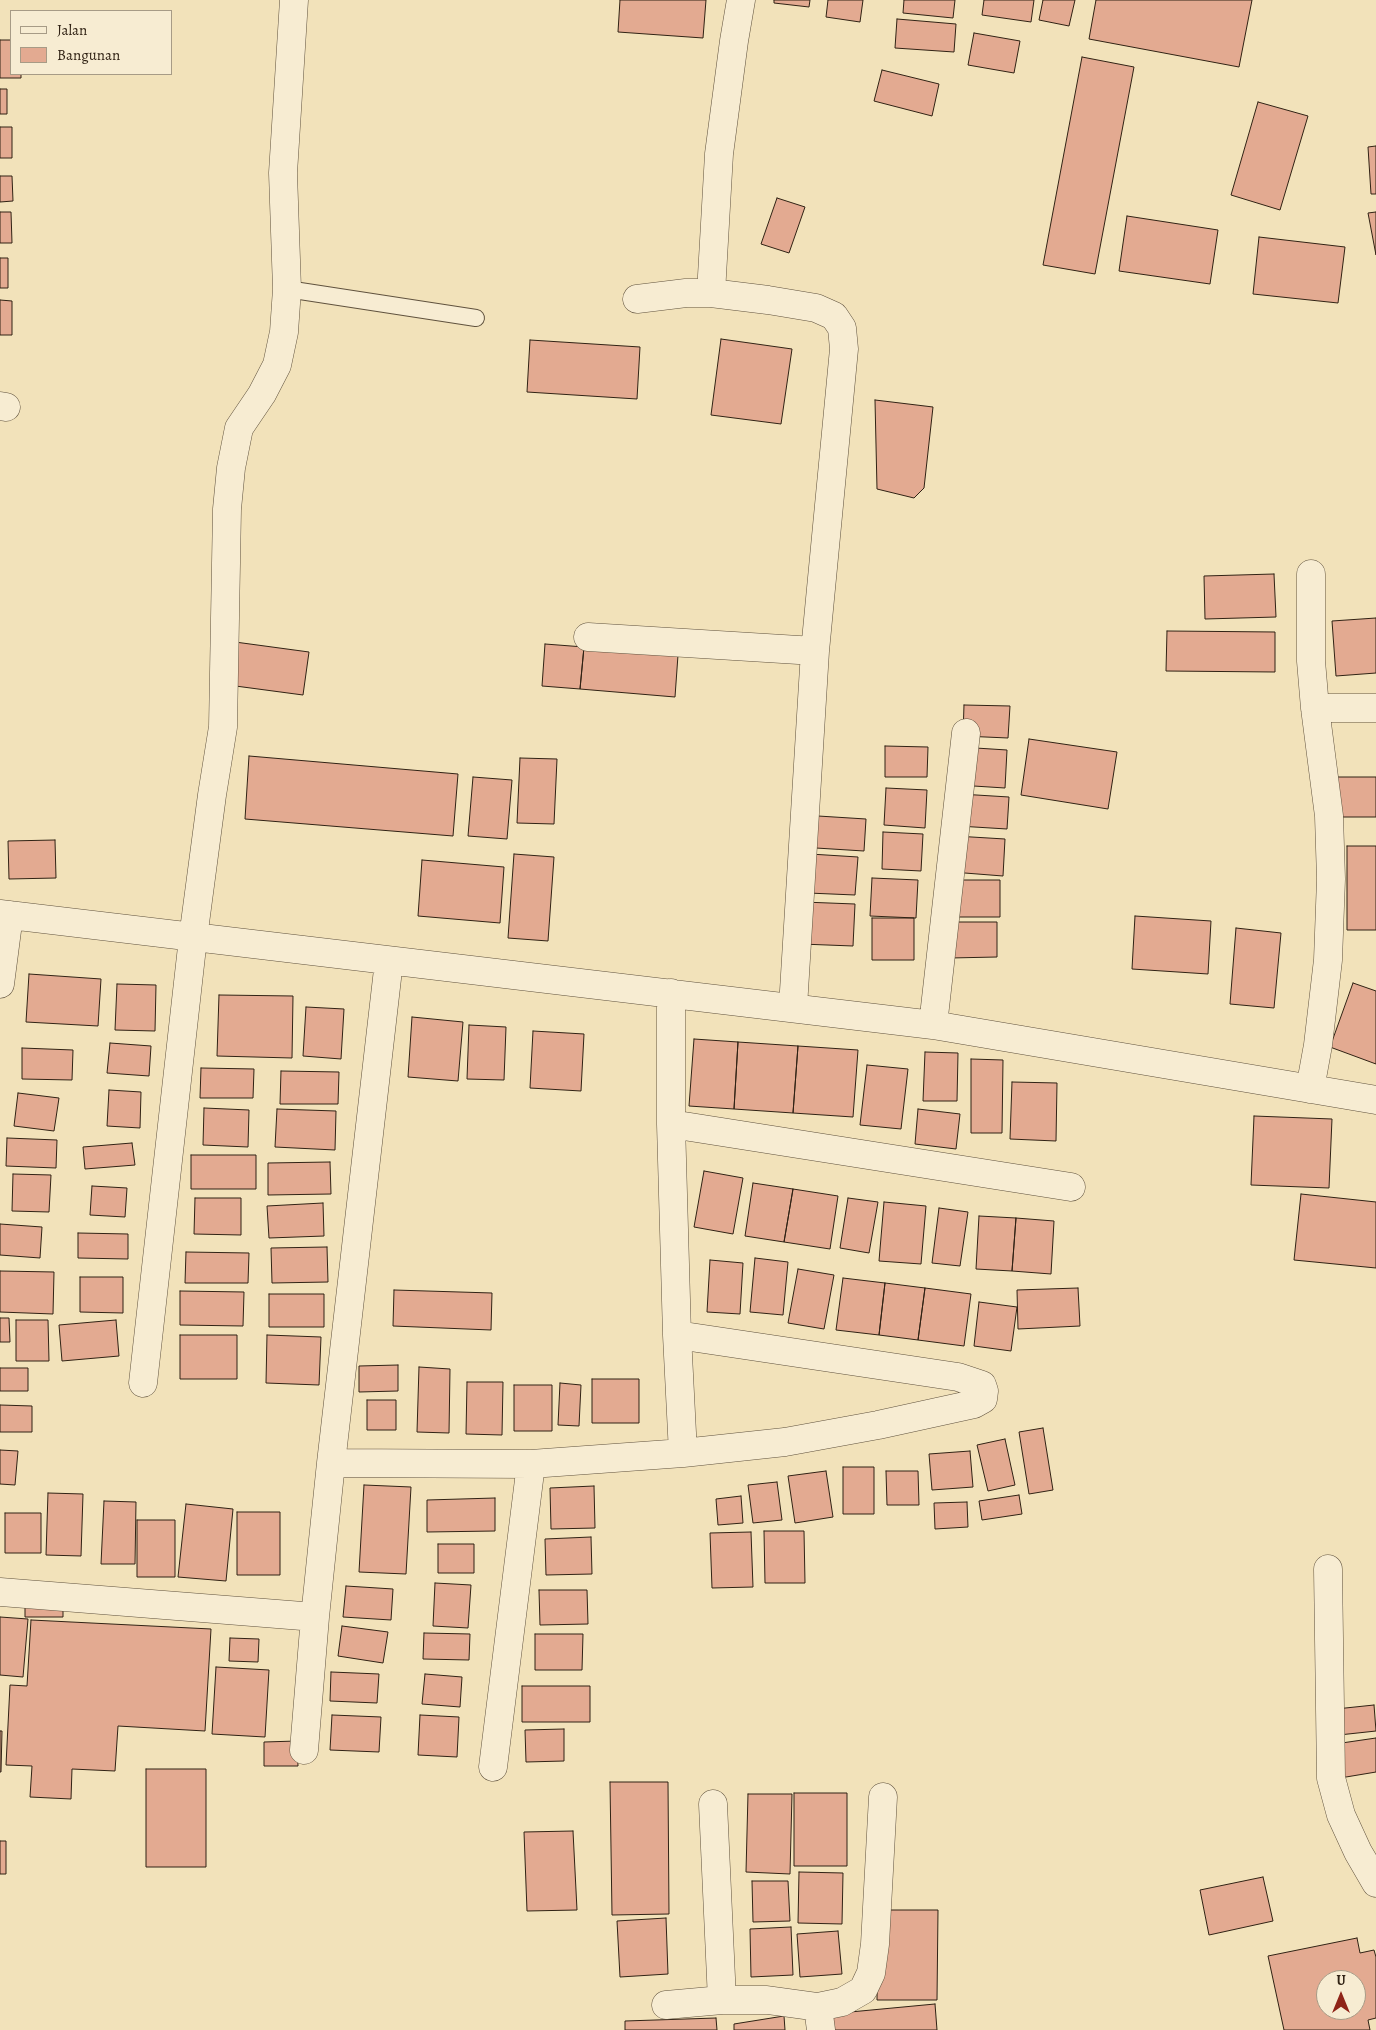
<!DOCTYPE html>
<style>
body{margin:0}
#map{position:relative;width:1376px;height:2030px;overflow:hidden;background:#f2e2ba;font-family:Alegreya,serif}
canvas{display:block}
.legend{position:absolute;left:10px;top:10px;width:162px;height:65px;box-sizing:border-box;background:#f7ecd2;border:1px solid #a79b86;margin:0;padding:6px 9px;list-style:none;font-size:15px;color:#302214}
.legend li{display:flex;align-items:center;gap:10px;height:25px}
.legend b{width:25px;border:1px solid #a79b86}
.north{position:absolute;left:1316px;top:1970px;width:50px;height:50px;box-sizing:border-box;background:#f7ecd2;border:1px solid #a79b86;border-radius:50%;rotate:0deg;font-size:14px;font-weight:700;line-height:20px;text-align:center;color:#302214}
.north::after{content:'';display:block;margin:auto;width:18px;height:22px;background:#8f2418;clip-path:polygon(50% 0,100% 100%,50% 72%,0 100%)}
</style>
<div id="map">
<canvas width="1376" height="2030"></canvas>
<ul class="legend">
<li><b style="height:6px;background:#f7ecd2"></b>Jalan</li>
<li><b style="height:14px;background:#e3aa91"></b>Bangunan</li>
</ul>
<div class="north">U</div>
</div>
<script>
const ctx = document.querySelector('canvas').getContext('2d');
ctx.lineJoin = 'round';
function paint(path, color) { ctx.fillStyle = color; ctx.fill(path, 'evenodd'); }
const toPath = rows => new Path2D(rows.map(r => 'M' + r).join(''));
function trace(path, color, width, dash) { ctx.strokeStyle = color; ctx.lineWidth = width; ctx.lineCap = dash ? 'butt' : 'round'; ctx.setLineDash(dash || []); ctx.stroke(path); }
const building = toPath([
 [620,0,706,0,703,38,618,32,620,0],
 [774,0,810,0,809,7,774,3,774,0],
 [828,0,863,0,860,22,826,17,828,0],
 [904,0,955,0,953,18,903,13,904,0],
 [984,0,1034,0,1031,22,982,15,984,0],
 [1043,0,1075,0,1069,26,1039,20,1043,0],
 [1096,0,1252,0,1239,67,1089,39,1096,0],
 [897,19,956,24,954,52,895,48,897,19],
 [974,33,1020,41,1014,73,968,65,974,33],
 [0,40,11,40,11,74,21,74,21,78,0,78,0,40],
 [1082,57,1134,67,1095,274,1043,265,1082,57],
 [882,70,939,84,932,116,874,101,882,70],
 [0,89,7,89,7,114,0,114,0,89],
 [1258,102,1308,116,1280,210,1231,195,1258,102],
 [0,127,12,127,12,158,0,158,0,127],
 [1376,146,1376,194,1371,194,1368,147,1376,146],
 [0,176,12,176,13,201,0,202,0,176],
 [777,198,805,207,789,253,761,244,777,198],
 [0,212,11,212,12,243,0,243,0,212],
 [1376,212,1376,255,1368,213,1376,212],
 [1127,216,1218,230,1210,284,1119,271,1127,216],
 [1259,237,1345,247,1338,303,1253,294,1259,237],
 [0,258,8,258,8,288,0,288,0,258],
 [0,300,12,301,12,335,0,335,0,300],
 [721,339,792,349,781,424,711,415,721,339],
 [530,340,640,347,637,399,527,392,530,340],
 [875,400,933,407,924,488,914,498,877,489,875,400],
 [1274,574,1276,617,1205,619,1204,576,1274,574],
 [1376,618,1376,673,1336,676,1332,621,1376,618],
 [1167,631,1275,632,1275,672,1166,671,1167,631],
 [235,642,309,652,303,695,228,685,235,642],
 [545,644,584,647,580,689,542,686,545,644],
 [584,647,678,655,675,697,580,689,584,647],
 [964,705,1010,706,1008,738,963,736,964,705],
 [1029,739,1117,752,1108,809,1021,795,1029,739],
 [885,746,928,747,927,777,885,777,885,746],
 [960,747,1007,750,1005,788,958,785,960,747],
 [249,756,458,774,453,836,245,819,249,756],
 [520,758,557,759,554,824,517,823,520,758],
 [473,777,512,780,507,839,468,836,473,777],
 [1336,777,1376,777,1376,817,1336,817,1336,777],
 [886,788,927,790,925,828,884,825,886,788],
 [960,794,1009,797,1007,829,958,826,960,794],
 [818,816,866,819,864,851,816,848,818,816],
 [883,832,923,834,921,871,882,869,883,832],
 [955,836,1005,839,1003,876,952,872,955,836],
 [55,840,56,878,9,879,8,841,55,840],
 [1347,846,1376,846,1376,930,1347,930,1347,846],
 [514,854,554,857,548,941,508,938,514,854],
 [810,854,858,857,855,895,808,893,810,854],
 [422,860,504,867,500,923,418,916,422,860],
 [872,878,918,880,916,918,870,916,872,878],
 [953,880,1000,880,1000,917,953,917,953,880],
 [803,902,855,904,853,946,801,944,803,902],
 [1135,916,1211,921,1208,974,1132,969,1135,916],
 [872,918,914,918,914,960,872,960,872,918],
 [949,922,997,922,997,957,950,958,949,922],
 [1236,928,1281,933,1274,1008,1230,1004,1236,928],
 [29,974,101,979,98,1026,26,1022,29,974],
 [1353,983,1376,991,1376,1064,1330,1047,1353,983],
 [117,984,156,985,155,1031,115,1030,117,984],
 [219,995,293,996,292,1058,217,1056,219,995],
 [306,1007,344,1009,341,1059,303,1056,306,1007],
 [412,1017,463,1022,458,1081,408,1077,412,1017],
 [469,1025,506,1027,504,1080,467,1079,469,1025],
 [533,1031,584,1034,581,1091,530,1088,533,1031],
 [694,1039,738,1042,734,1109,689,1106,694,1039],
 [738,1042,798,1046,793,1113,734,1109,738,1042],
 [110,1043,151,1046,149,1076,107,1073,110,1043],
 [798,1046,858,1050,853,1117,793,1113,798,1046],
 [22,1048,73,1050,72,1080,22,1079,22,1048],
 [925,1052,958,1053,957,1101,923,1101,925,1052],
 [971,1059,1003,1060,1002,1133,971,1133,971,1059],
 [867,1065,908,1069,901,1129,860,1125,867,1065],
 [201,1068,254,1069,253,1098,200,1098,201,1068],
 [281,1071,339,1072,338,1104,280,1104,281,1071],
 [1012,1082,1057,1083,1056,1141,1010,1139,1012,1082],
 [109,1090,141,1092,140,1128,107,1126,109,1090],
 [18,1093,59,1098,54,1131,14,1126,18,1093],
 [204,1108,249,1110,248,1147,203,1145,204,1108],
 [277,1109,336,1111,335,1150,275,1147,277,1109],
 [918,1109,960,1114,956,1149,915,1144,918,1109],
 [1254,1116,1332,1119,1329,1188,1251,1185,1254,1116],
 [7,1138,57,1140,56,1168,6,1166,7,1138],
 [132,1143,135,1165,85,1169,83,1147,132,1143],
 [191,1155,256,1155,256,1189,191,1189,191,1155],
 [330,1162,331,1194,268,1195,268,1163,330,1162],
 [704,1171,743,1178,733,1234,694,1227,704,1171],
 [13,1174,51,1175,49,1212,12,1211,13,1174],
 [753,1183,793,1189,784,1242,745,1236,753,1183],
 [92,1186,127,1188,125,1217,90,1215,92,1186],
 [793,1189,838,1196,830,1249,784,1242,793,1189],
 [1301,1194,1376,1202,1376,1268,1294,1260,1301,1194],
 [195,1198,241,1198,241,1235,194,1234,195,1198],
 [848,1198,878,1202,869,1253,840,1248,848,1198],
 [884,1202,926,1206,921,1264,879,1261,884,1202],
 [323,1203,324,1236,269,1238,267,1206,323,1203],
 [939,1208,968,1212,960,1266,932,1263,939,1208],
 [979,1216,1016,1218,1012,1271,976,1269,979,1216],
 [1016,1218,1054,1221,1051,1274,1012,1271,1016,1218],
 [0,1224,42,1227,40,1258,0,1255,0,1224],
 [78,1233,128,1234,128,1259,78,1258,78,1233],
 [327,1247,328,1282,272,1283,271,1248,327,1247],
 [186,1252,249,1253,248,1283,185,1283,186,1252],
 [755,1258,788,1262,783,1315,750,1312,755,1258],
 [710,1260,743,1263,740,1314,707,1312,710,1260],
 [798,1269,834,1275,824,1329,788,1323,798,1269],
 [0,1271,54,1272,53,1314,0,1312,0,1271],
 [80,1277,123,1277,123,1313,80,1312,80,1277],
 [843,1278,885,1283,879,1335,836,1330,843,1278],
 [885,1283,925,1288,918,1340,879,1335,885,1283],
 [925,1288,971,1294,964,1346,918,1340,925,1288],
 [1078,1288,1080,1326,1018,1329,1017,1290,1078,1288],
 [394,1290,492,1293,491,1330,393,1326,394,1290],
 [180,1291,244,1292,243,1326,180,1325,180,1291],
 [269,1294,324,1294,324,1327,269,1327,269,1294],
 [979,1302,1017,1307,1011,1351,974,1346,979,1302],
 [0,1318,9,1318,10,1342,0,1342,0,1318],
 [16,1320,48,1320,49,1361,16,1361,16,1320],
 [116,1320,119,1356,62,1361,59,1325,116,1320],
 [180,1335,237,1335,237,1379,180,1379,180,1335],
 [267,1335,321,1337,319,1385,266,1383,267,1335],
 [398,1365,398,1391,359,1392,359,1366,398,1365],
 [419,1367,450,1369,449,1433,417,1432,419,1367],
 [0,1368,28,1368,28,1391,0,1391,0,1368],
 [592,1379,639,1379,639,1423,592,1423,592,1379],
 [467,1382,503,1382,502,1435,466,1434,467,1382],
 [560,1383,581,1385,579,1426,558,1425,560,1383],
 [514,1385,552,1385,552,1431,514,1431,514,1385],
 [367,1400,396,1400,396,1430,367,1430,367,1400],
 [0,1405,32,1406,32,1432,0,1432,0,1405],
 [1043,1428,1053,1490,1029,1494,1019,1432,1043,1428],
 [1005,1439,1015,1485,988,1491,977,1445,1005,1439],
 [0,1450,18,1451,15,1485,0,1484,0,1450],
 [970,1451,973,1487,932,1490,929,1454,970,1451],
 [843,1467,874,1467,874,1514,843,1514,843,1467],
 [826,1471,833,1517,795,1523,788,1476,826,1471],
 [886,1471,918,1471,919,1505,887,1505,886,1471],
 [777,1482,782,1520,753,1523,748,1485,777,1482],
 [364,1485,411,1487,406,1574,359,1572,364,1485],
 [594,1486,595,1528,551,1529,550,1488,594,1486],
 [48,1493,83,1494,81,1556,46,1555,48,1493],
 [1019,1495,1022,1514,982,1520,979,1501,1019,1495],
 [741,1496,743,1523,718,1525,716,1499,741,1496],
 [495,1498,495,1531,427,1532,427,1500,495,1498],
 [104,1501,136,1502,135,1564,101,1564,104,1501],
 [967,1502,968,1527,935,1529,934,1503,967,1502],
 [186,1504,233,1509,226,1581,178,1577,186,1504],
 [237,1512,280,1512,280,1575,237,1575,237,1512],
 [5,1513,41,1513,41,1553,5,1553,5,1513],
 [137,1520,175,1520,175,1577,137,1577,137,1520],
 [764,1531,804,1531,805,1583,765,1583,764,1531],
 [751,1532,753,1587,712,1588,710,1533,751,1532],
 [591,1537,592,1574,546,1575,545,1539,591,1537],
 [438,1544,474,1544,474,1573,438,1573,438,1544],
 [435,1583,471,1585,468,1628,433,1626,435,1583],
 [346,1586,393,1589,391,1620,343,1617,346,1586],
 [539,1590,587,1590,588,1624,540,1625,539,1590],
 [25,1599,63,1599,63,1617,25,1617,25,1599],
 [0,1617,28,1619,23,1677,0,1675,0,1617],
 [31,1620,211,1629,205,1731,118,1726,115,1771,72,1769,71,1799,30,1797,32,1766,6,1765,10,1685,27,1686,31,1620],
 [342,1626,388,1632,383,1663,338,1656,342,1626],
 [424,1633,470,1634,469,1660,423,1659,424,1633],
 [535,1634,583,1634,582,1670,535,1670,535,1634],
 [230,1638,259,1639,258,1662,229,1661,230,1638],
 [216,1667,269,1670,265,1737,212,1734,216,1667],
 [331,1672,379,1674,377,1703,330,1701,331,1672],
 [425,1674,462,1677,460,1707,422,1704,425,1674],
 [522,1686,590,1686,590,1722,522,1722,522,1686],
 [1374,1705,1376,1731,1339,1735,1336,1709,1374,1705],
 [332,1715,381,1717,379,1752,330,1750,332,1715],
 [420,1715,459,1717,457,1757,418,1755,420,1715],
 [564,1729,564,1761,526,1762,525,1730,564,1729],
 [0,1731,2,1731,1,1772,0,1772,0,1731],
 [1376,1738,1376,1772,1334,1779,1328,1745,1376,1738],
 [297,1741,298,1766,264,1766,264,1742,297,1741],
 [146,1769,206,1769,206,1867,146,1867,146,1769],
 [610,1782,668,1782,669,1914,612,1915,610,1782],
 [794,1793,847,1793,847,1866,794,1866,794,1793],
 [748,1794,792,1794,790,1874,746,1872,748,1794],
 [573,1831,577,1910,527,1911,524,1832,573,1831],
 [0,1841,6,1841,6,1874,0,1874,0,1841],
 [799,1872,843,1873,842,1924,798,1923,799,1872],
 [1263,1877,1273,1921,1209,1935,1200,1890,1263,1877],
 [752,1881,788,1881,790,1921,753,1922,752,1881],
 [878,1910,938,1910,937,2000,877,2000,878,1910],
 [666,1918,668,1974,620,1977,617,1921,666,1918],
 [791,1927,793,1975,751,1977,750,1929,791,1927],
 [838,1931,842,1974,800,1977,797,1934,838,1931],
 [1357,1938,1360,1953,1374,1950,1376,1957,1376,2018,1368,2020,1370,2030,1284,2030,1268,1956,1357,1938],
 [1326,1980,1356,1980,1356,2010,1326,2010,1326,1980],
 [935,2004,937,2030,831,2030,829,2014,935,2004],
 [784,2016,785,2030,734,2030,734,2024,784,2016],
 [716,2018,717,2030,625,2030,625,2021,716,2018]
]);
paint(building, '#e3aa91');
trace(building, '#302214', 1);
const lane = toPath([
 [287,289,476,318]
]);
const street = toPath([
 [711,293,719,154,734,41,741,0],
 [637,299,686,293,711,293,768,300,816,308,834,316,842,328,844,349,815,651,793,1007],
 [0,406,6,407],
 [588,637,815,651],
 [1315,708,1376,708],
 [0,914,933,1025,1376,1100],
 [0,984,9,915],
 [671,993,671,1124,677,1335,683,1453],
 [933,1025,966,733],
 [1310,1089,1318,1045,1328,960,1331,879,1329,816,1315,708,1311,661,1311,574],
 [671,1124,1071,1187],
 [143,1383,193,938,212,795,223,727,227,509,231,468,239,428,262,394,277,365,284,332,287,289,283,173,294,0],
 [331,1463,531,1464,683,1453,785,1442,878,1425,974,1404,983,1399,984,1391,982,1385,958,1377,677,1335],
 [1328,1569,1331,1778,1341,1815,1358,1852,1376,1883],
 [0,1592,315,1617],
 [304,1750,315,1617,331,1463,389,961],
 [493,1767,531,1464],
 [713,1804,722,2000],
 [666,2005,722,2000,767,2000,818,2007,821,2030],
 [818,2007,842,2002,863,1990,871,1973,875,1944,883,1797]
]);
trace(lane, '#60523e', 18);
trace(street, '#60523e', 29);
trace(lane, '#f7ecd2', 16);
trace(street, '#f7ecd2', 28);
</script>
